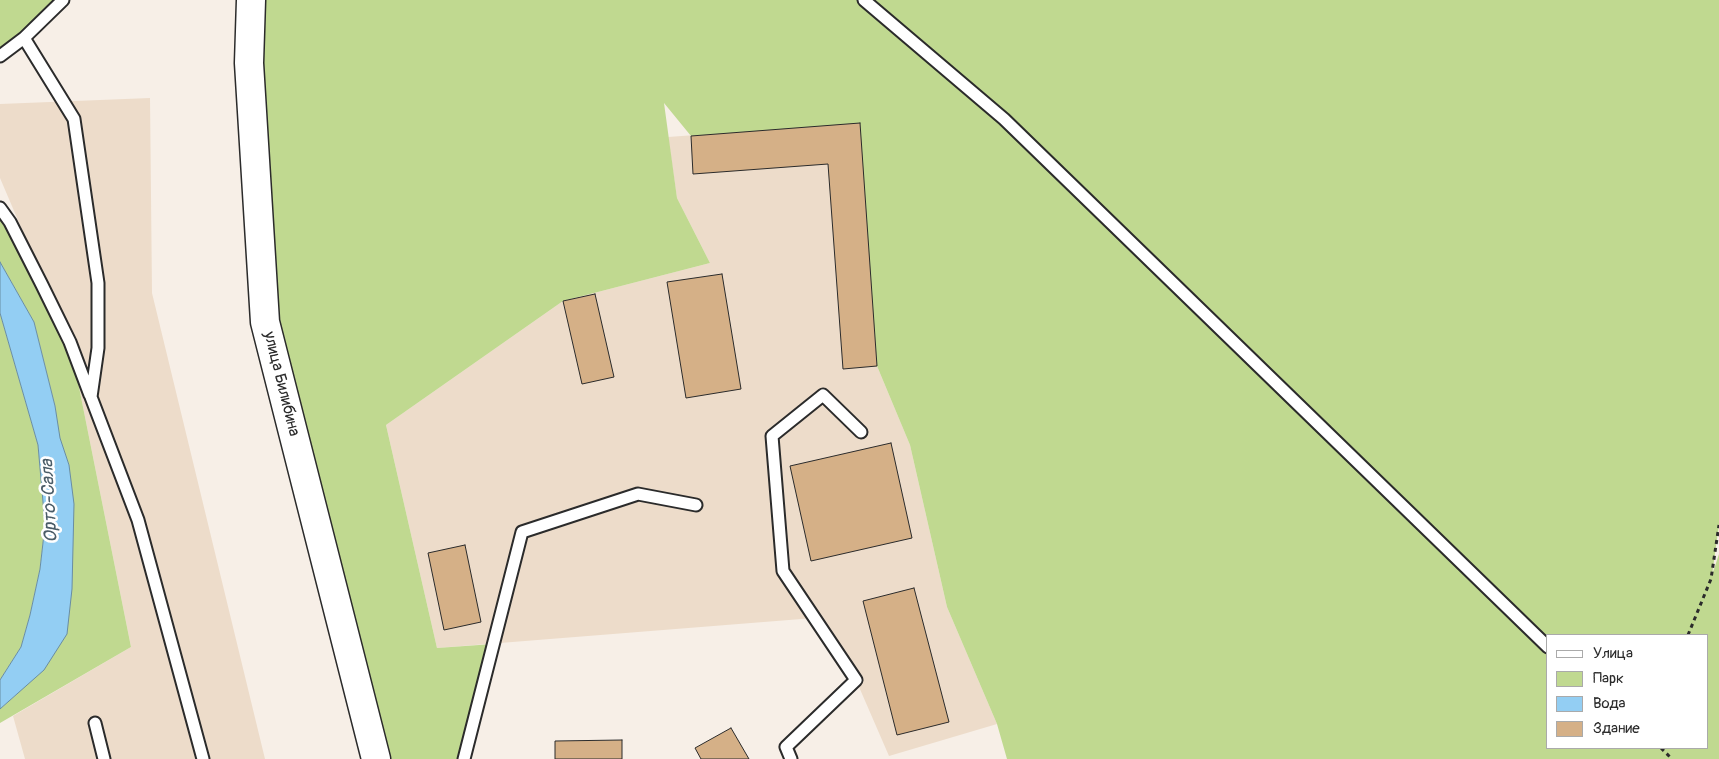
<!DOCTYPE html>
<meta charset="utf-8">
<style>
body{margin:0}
#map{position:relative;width:1719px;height:759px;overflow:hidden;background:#f7efe7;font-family:Pangolin,sans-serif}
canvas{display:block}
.legend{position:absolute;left:1546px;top:634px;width:162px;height:115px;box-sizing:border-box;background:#fff;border:1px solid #aaa;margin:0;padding:6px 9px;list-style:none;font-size:15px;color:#2b2b2b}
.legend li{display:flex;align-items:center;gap:10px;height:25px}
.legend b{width:25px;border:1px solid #aaa}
</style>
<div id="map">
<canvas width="1719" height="759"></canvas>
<ul class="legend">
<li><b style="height:6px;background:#fff"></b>Улица</li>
<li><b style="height:14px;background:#c0d990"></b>Парк</li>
<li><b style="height:14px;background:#93cef3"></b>Вода</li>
<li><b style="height:14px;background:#d5b087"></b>Здание</li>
</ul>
</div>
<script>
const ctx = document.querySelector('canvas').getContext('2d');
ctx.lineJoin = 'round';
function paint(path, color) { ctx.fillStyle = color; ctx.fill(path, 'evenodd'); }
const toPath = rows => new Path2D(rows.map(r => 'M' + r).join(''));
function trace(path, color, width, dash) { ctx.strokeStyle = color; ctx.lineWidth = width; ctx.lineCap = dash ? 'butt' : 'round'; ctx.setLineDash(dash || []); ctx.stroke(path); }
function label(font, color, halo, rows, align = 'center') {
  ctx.font = font + ' Pangolin,sans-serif'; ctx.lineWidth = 5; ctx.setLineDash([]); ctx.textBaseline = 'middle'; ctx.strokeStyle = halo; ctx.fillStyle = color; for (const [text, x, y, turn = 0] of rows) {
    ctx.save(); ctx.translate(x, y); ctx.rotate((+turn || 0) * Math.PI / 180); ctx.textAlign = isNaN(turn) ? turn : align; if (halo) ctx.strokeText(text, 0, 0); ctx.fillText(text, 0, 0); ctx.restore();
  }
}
paint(toPath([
 [150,98,152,293,265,759,25,759,13,716,131,647,70,342,0,178,0,104],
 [860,123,877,366,910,445,947,607,997,724,889,756,856,680,814,618,437,648,386,425,563,301,710,263,677,198,668,137]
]), '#eddcca');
paint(toPath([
 [0,0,63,0,0,56],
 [251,0,1719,0,1719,525,1712,575,1719,554,1719,759,1007,759,997,724,947,607,910,445,877,366,859,124,691,136,664,103,677,198,710,263,563,301,386,425,437,648,493,644,464,759,376,759,265,322],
 [1548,635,1708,635,1708,748,1548,748],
 [0,208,70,342,131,647,0,723,0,709,19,692,69,465,59,438,55,406,34,322,0,262],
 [0,313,38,445,45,525,40,569,30,615,21,647,0,680]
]), '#c0d990');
const water = toPath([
 [0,262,34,322,55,406,60,438,69,465,74,504,72,589,67,634,44,670,0,709,0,680,21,647,30,615,40,569,45,525,38,445,0,313,0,262]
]);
paint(water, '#93cef3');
trace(water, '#698da3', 1);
const building = toPath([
 [860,123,877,366,843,369,828,164,693,174,691,136,860,123],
 [722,274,741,389,686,398,667,282,722,274],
 [595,294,614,377,582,384,563,301,595,294],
 [891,443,912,538,811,561,790,466,891,443],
 [465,545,481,622,444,630,428,553,465,545],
 [914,588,949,722,897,735,863,601,914,588],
 [731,728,749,759,701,759,695,748,731,728],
 [622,740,622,759,555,759,555,741,622,740]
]);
paint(building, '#d5b087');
trace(building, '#2b2b2b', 1);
const service = toPath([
 [63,0,24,38,74,119,98,283,98,348,91,397,138,520,203,759],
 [864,0,1004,119,1548,647],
 [0,56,24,38],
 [0,208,10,222,42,285,70,342,90,395],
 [95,723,104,759],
 [464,759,522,532,638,494,696,505],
 [791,759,786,747,856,680,783,571,772,436,823,395,861,432]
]);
const tertiary = toPath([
 [251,0,249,63,265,322,376,759]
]);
trace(service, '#2b2b2b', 15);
trace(tertiary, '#2b2b2b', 31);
trace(toPath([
 [1688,635,1711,579,1719,525],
 [1661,748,1672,759]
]), '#2b2b2b', 3, [4, 4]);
trace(service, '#fff', 11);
trace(tertiary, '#fff', 28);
label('16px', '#2b2b2b', '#fff', [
 ["улица Билибина",281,384,76]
]);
label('italic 18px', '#4a5c67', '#fff', [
 ["Орто-Сала",50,501,-93]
]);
</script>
